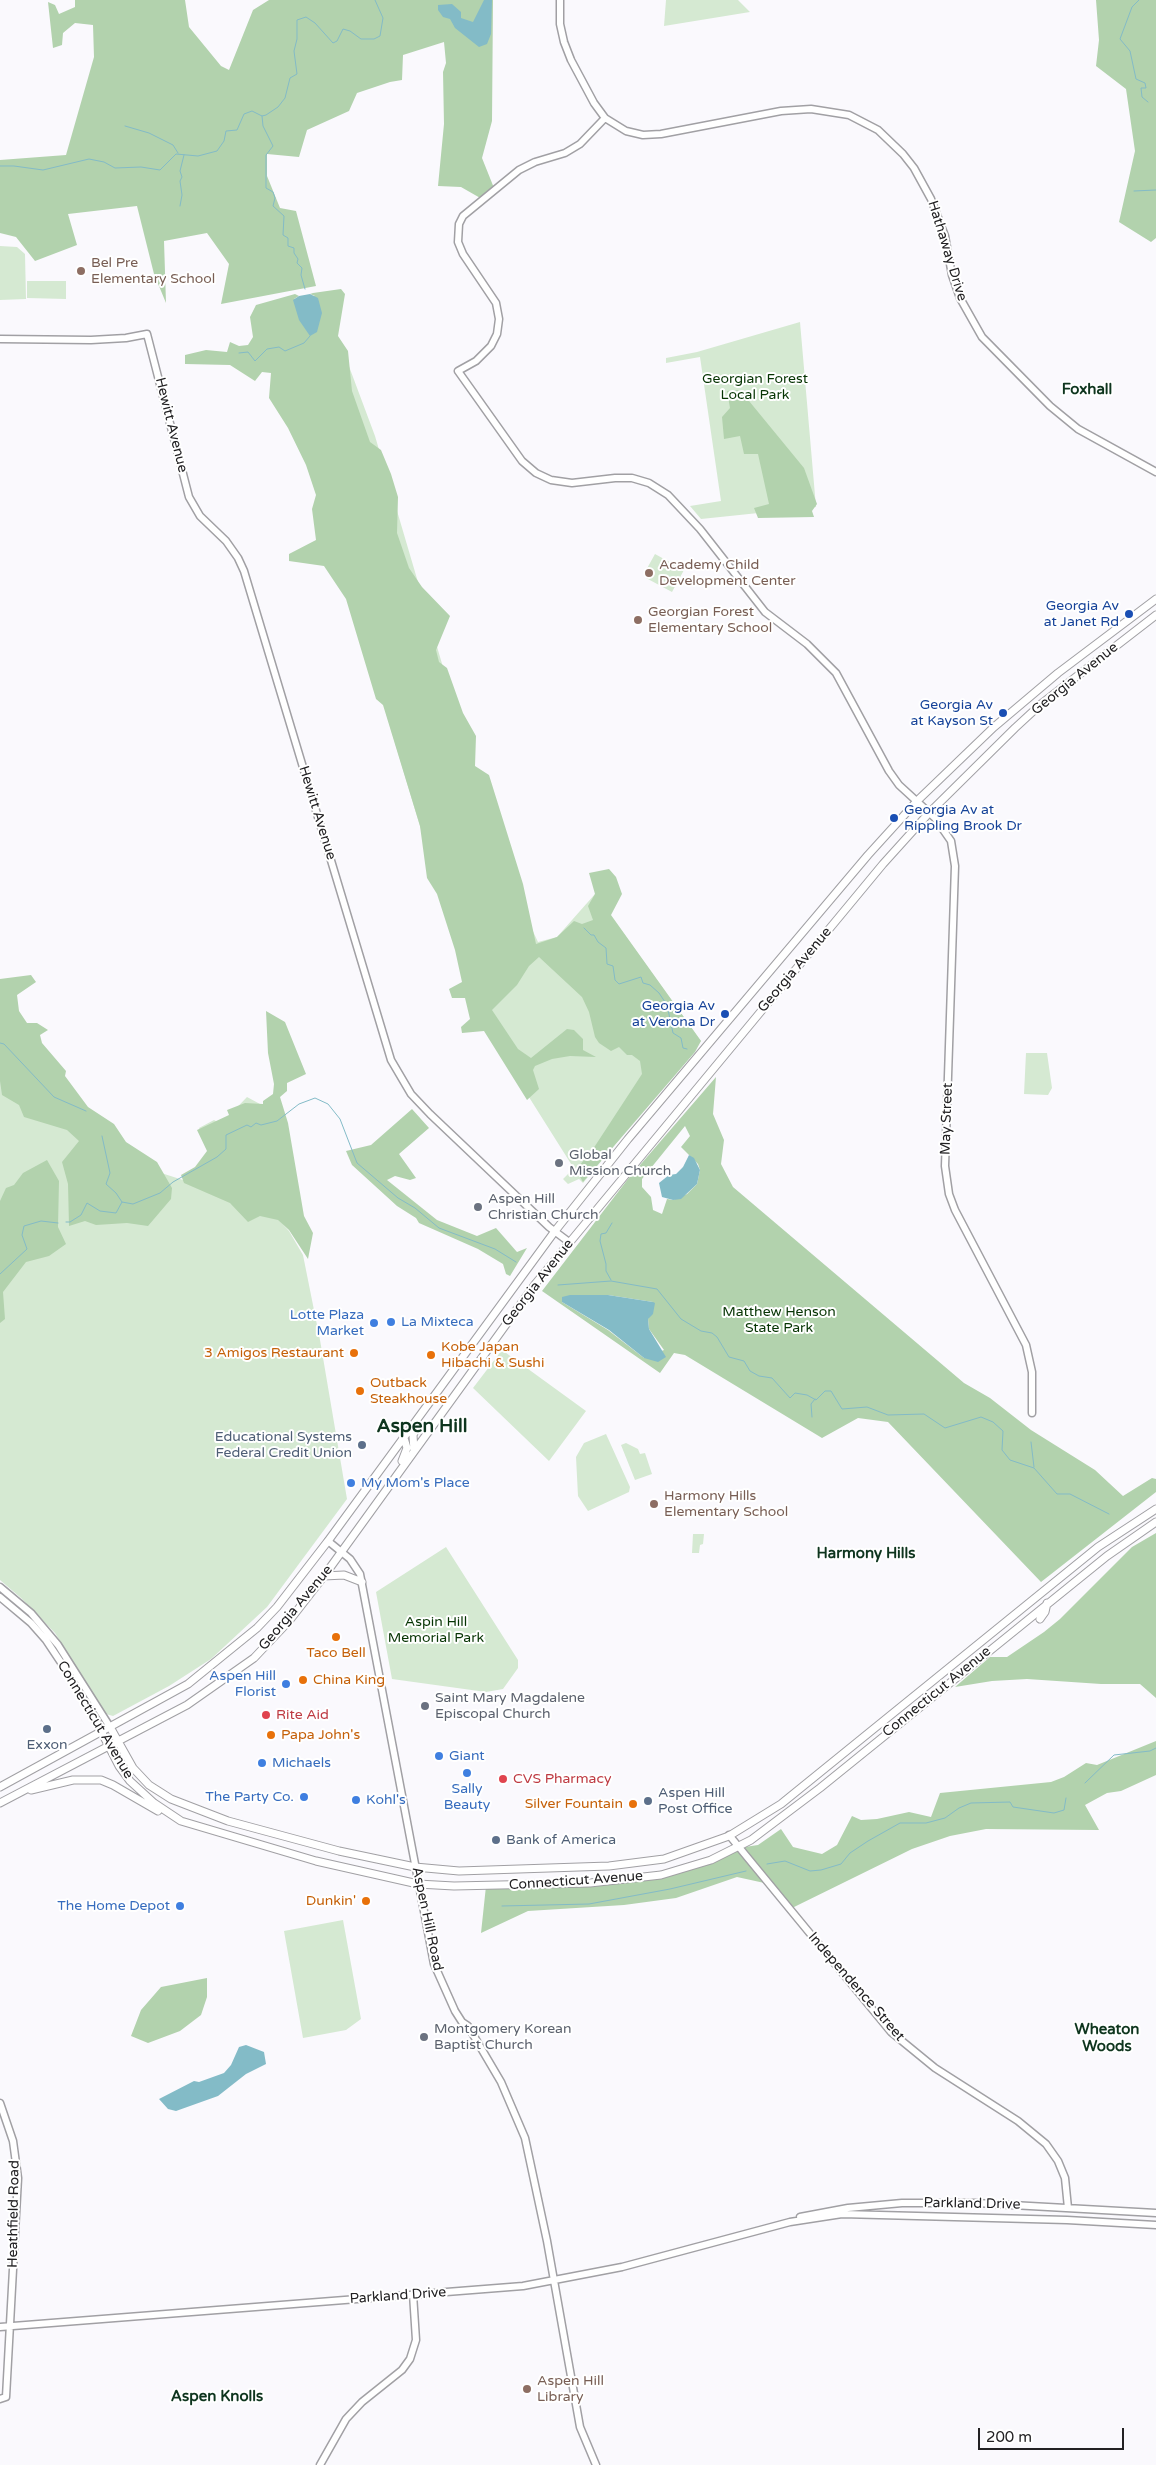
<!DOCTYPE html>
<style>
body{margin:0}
#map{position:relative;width:1156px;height:2465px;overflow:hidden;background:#faf9fd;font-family:"Varela Round",sans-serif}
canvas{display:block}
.scale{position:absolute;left:978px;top:2428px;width:146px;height:22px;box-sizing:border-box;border:2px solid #222123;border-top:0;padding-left:6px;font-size:15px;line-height:18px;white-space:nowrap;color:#222123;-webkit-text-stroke:4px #fff;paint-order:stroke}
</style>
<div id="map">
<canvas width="1156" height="2465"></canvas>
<div class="scale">200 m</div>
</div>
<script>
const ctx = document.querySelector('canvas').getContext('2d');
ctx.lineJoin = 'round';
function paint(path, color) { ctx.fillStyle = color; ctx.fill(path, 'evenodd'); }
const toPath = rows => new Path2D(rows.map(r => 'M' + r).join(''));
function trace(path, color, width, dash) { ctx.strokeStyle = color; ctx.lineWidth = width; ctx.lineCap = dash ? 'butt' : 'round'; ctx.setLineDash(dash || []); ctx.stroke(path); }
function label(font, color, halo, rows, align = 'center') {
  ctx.font = font + ' "Varela Round",sans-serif'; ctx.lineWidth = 4; ctx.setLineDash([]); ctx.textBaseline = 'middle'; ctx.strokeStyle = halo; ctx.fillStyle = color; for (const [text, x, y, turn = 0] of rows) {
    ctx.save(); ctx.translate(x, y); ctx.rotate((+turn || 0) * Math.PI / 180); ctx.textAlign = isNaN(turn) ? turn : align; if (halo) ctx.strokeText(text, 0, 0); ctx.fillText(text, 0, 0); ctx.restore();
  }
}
paint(toPath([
 [666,0,738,0,750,12,664,26],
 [0,246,17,247,25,254,26,299,0,300],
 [27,281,66,281,66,299,27,298],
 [322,294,375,436,478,786,522,908,538,942,557,937,595,894,701,1041,583,1183,579,1179,568,1184,563,1179,573,1169,578,1175,476,1013,312,466,257,311],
 [800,322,816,507,701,519,690,506,721,501,700,357,666,363,666,358,697,352],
 [655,554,684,570,672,592,646,578,645,572],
 [0,1025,152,1170,183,1180,215,1163,199,1128,214,1120,221,1124,247,1097,286,1118,277,1218,289,1231,303,1255,320,1340,347,1499,267,1607,211,1659,169,1686,113,1716,106,1714,55,1633,21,1598,0,1580],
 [1026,1053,1047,1053,1052,1088,1048,1095,1024,1094],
 [502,1350,586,1411,549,1461,473,1388],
 [606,1434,630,1487,629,1492,588,1511,578,1496,576,1457,584,1443],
 [626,1443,638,1449,640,1454,645,1453,652,1474,635,1480,621,1445],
 [693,1534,704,1534,703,1544,700,1545,699,1553,692,1553],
 [446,1547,518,1660,518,1668,503,1689,486,1692,392,1679,376,1592],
 [343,1920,361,2019,346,2030,303,2038,284,1931]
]), '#d5e9d2');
paint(toPath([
 [75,0,185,0,189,27,221,66,229,70,253,10,269,0,493,0,492,121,482,158,494,188,482,199,461,187,438,186,444,124,443,72,446,63,444,42,403,55,402,80,390,82,357,93,349,111,307,130,299,157,267,154,267,176,280,208,296,211,316,286,221,304,229,264,207,233,164,241,166,303,154,274,137,206,68,214,77,245,35,261,16,237,0,233,0,160,66,155,94,57,93,25,75,23,63,33,62,45,53,48,48,2,55,5,59,14,75,7],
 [1096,0,1156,0,1156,238,1151,242,1119,222,1135,151,1126,89,1096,66,1099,40],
 [341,289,345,294,338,336,348,351,352,391,370,442,381,450,391,474,398,497,397,533,409,568,422,587,450,616,436,650,439,662,447,668,463,713,476,736,475,766,489,775,523,884,536,944,557,937,574,921,582,924,593,920,588,906,595,894,589,873,609,869,616,877,622,894,611,915,701,1041,695,1052,583,1182,576,1170,595,1146,642,1074,640,1061,632,1055,627,1055,619,1047,611,1051,599,1043,595,1037,589,1012,582,997,539,957,529,966,517,985,492,1010,518,1049,531,1058,567,1029,574,1030,583,1039,583,1050,596,1057,570,1056,552,1059,535,1066,533,1070,539,1089,527,1100,484,1031,462,1033,461,1027,470,1019,465,998,452,998,449,989,462,982,455,950,437,894,427,878,420,826,383,705,376,699,346,599,324,566,289,561,289,554,316,540,312,509,316,495,306,465,288,428,269,398,271,373,262,372,255,381,230,365,185,364,185,355,206,350,227,352,230,342,239,346,248,345,253,337,250,317,256,305,295,294,299,296,294,299,315,296,310,294,313,293],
 [740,390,804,468,817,504,812,511,814,517,758,518,754,508,769,504,758,454,744,454,740,436,724,439,722,417,730,408,727,391],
 [31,975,36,982,17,995,19,1011,27,1023,37,1023,48,1030,40,1035,42,1043,66,1071,65,1076,88,1107,114,1124,126,1142,157,1162,172,1188,171,1199,148,1226,127,1223,96,1225,85,1221,69,1226,68,1184,62,1162,79,1141,67,1130,24,1117,19,1105,2,1095,0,1081,0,979],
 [266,1011,285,1022,306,1074,287,1083,287,1091,280,1097,288,1123,304,1216,313,1233,308,1259,289,1230,278,1220,260,1216,248,1222,230,1203,184,1183,181,1175,195,1167,207,1151,197,1130,229,1115,227,1110,245,1103,263,1104,263,1101,273,1094,274,1084,268,1053],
 [716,1077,713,1114,724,1140,721,1164,733,1187,964,1383,990,1398,1031,1430,1095,1470,1123,1496,1152,1478,1156,1479,1156,1492,1041,1582,888,1422,858,1418,822,1438,685,1355,674,1353,660,1373,542,1291,628,1179],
 [685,1126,690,1136,681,1147,698,1164,700,1170,697,1184,687,1194,673,1200,667,1199,662,1214,653,1210,651,1197,642,1187,642,1179],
 [608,1295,653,1302,648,1319,649,1329,664,1350,644,1358,608,1330,562,1302],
 [412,1109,429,1128,399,1154,416,1178,410,1180,395,1176,387,1180,437,1220,477,1236,496,1228,517,1252,527,1248,510,1276,506,1274,503,1264,478,1249,419,1223,416,1218,397,1206,352,1165,346,1151,371,1145],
 [47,1160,59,1181,58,1227,66,1244,49,1256,26,1262,3,1292,5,1319,0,1323,0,1201,6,1188,14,1185,23,1173],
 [1156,1533,1156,1698,1140,1684,1101,1684,1027,1679,992,1681,955,1687,990,1657,1007,1657,1044,1632,1060,1619,1132,1547],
 [1156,1741,1156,1775,1121,1791,1107,1793,1085,1805,1099,1830,986,1829,950,1836,912,1849,790,1909,769,1884,737,1877,676,1898,624,1905,528,1911,481,1933,486,1886,586,1883,661,1875,738,1848,758,1845,781,1829,793,1847,822,1854,837,1845,852,1816,861,1820,877,1819,909,1812,931,1817,940,1793,1051,1782,1064,1777,1086,1763,1097,1765],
 [207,1978,207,1997,201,2015,180,2031,148,2043,131,2036,141,2010,161,1987]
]), '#b2d2ad');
paint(toPath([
 [484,0,492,0,491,34,487,44,479,47,455,28,450,19,443,17,438,10,438,5,452,4,461,12,461,18,473,22],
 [310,294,318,298,322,313,317,332,310,336,299,320,293,300,299,296],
 [689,1155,694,1158,700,1170,697,1184,681,1199,673,1200,662,1197,659,1183,669,1175,676,1174,683,1167],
 [570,1295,608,1295,653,1302,655,1303,653,1314,648,1319,649,1329,666,1357,658,1362,644,1358,609,1330,562,1302,562,1297],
 [246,2045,264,2052,266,2064,246,2074,218,2096,176,2111,168,2109,159,2099,194,2081,199,2082,224,2073,231,2065,239,2047]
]), '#83bbc7');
trace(toPath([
 [1139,0,1132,7,1120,39,1130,51,1136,79,1145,83,1146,88,1141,88,1142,97,1148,102],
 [262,116,263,126,273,146,266,155,266,188,273,192,275,198,273,206,284,216,283,235,288,238,288,246,294,248,294,253,298,259,297,263,302,268,301,275,305,289],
 [125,126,149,133,173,145,178,153],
 [0,166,14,166,43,170,89,159,104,162,115,168,141,167,160,170,176,154,198,156,217,151,224,141,226,131,237,130,244,114,252,111,262,116,266,115,278,107,285,98,290,78,297,74,294,51,297,39,297,20,306,17,315,23,333,43,337,41,343,29,350,31,361,39,374,39,380,36,383,18,375,0],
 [1134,191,1156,190],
 [180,206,182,195,180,181,182,177,180,171,184,155],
 [239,353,248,352,255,361,267,349,279,347,285,351,304,343,310,336],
 [584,928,591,935,594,935,598,942,606,948,607,964,613,966,615,980,619,984,641,977,643,983,650,985,659,993,667,1005,673,1033,681,1038,683,1048,687,1049],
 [0,1043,4,1044,54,1097,86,1111],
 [102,1136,110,1173,106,1184,116,1193,122,1202],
 [66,1222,70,1222,81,1215,87,1203,100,1211,116,1213,122,1202,133,1204,160,1193,173,1182,217,1157,226,1149,226,1135,247,1125,251,1127,256,1123,261,1125,277,1121,299,1104,315,1098,328,1104,340,1119,357,1163,398,1198,415,1208,439,1228,495,1249,516,1262],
 [0,1274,27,1249,22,1235,24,1226,41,1221,58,1223],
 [611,1280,606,1271,606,1264,600,1241,601,1234,606,1233,612,1223],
 [558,1285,611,1281,657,1289,681,1319,701,1331,712,1333,717,1337,729,1357,744,1361,750,1371,759,1376,772,1378,790,1398,795,1393,807,1395,816,1400,825,1391,831,1391,842,1409,867,1407,888,1415,924,1414,945,1428,981,1417,993,1422,1003,1431,1002,1450,1010,1460,1034,1468,1057,1494,1070,1494,1109,1514],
 [812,1417,811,1404,815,1399],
 [1031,1442,1034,1467],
 [1085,1783,1114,1755,1150,1751,1156,1748],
 [767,1864,785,1861,810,1871,821,1870,841,1864,850,1853,868,1841,900,1823,926,1823,945,1818,959,1808,971,1803,1010,1802,1013,1807,1054,1813,1064,1810,1066,1798],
 [502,1906,589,1904,670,1889,746,1871]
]), '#83bbc7', 1);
const secondary = toPath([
 [560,0,560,24,564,42,571,60,594,103,605,118,626,131,643,135,661,134,781,111,811,109,849,115,878,130,903,154,914,168,931,199,945,236,952,275,960,298,982,337,1050,406,1078,429,1156,472],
 [605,118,580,144,565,153,535,162,519,170,463,216,459,224,458,242,463,254,496,303,499,319,497,334,491,346,476,361,458,371,522,461,536,473,551,480,572,483,615,478,632,478,649,483,668,495,700,529,765,612,807,644,836,673,889,771,899,785,935,818,951,841,955,866,945,1166,949,1194,955,1210,1026,1345,1032,1372,1032,1413],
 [0,339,91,340,126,338,147,334,189,497,200,516,226,541,238,558,244,571,391,1060,411,1094,430,1114,549,1227,569,1242],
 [328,1541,350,1559,360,1574,434,1964,455,2011,462,2022,468,2026,501,2082,525,2138,547,2241,580,2427,596,2465],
 [0,1587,31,1613,58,1645,110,1727],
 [0,1597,31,1623,46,1640,74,1682,101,1731],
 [729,1835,891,2032,935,2068,1018,2121,1046,2144,1058,2161,1065,2178,1068,2208],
 [0,2103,13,2141,18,2178,6,2397,0,2399],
 [800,2217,848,2208,902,2203,976,2203,1156,2213],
 [0,2327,523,2286,622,2267,790,2222,842,2214,1067,2220,1156,2225],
 [320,2465,346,2419,362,2402,402,2370,410,2359,416,2340,413,2294]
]);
const primary = toPath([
 [414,1451,413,1435,418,1425],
 [402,1461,407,1448,404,1438],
 [324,1576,344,1575,362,1582],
 [1040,1619,1045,1612,1047,1603],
 [110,1727,133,1768,149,1785,171,1799,228,1821,339,1851,415,1867,459,1871,609,1866,664,1859,729,1836,781,1804,1098,1547,1156,1509],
 [101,1731,119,1766,130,1781,154,1803,181,1821,316,1861,418,1884,454,1886,590,1883,661,1875,711,1860,751,1840,820,1788,1107,1556,1156,1522],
 [0,1787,188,1684,257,1628,277,1607,328,1541,555,1231,628,1139,868,855,917,801,994,727,1058,673,1156,599],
 [31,1790,73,1780,101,1780,113,1785,158,1811],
 [0,1803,187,1705,254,1658,289,1621,324,1576,536,1283,883,864,929,813,1015,728,1041,704,1156,615]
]);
trace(secondary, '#a1a0a4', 9);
trace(primary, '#a1a0a4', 9);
trace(secondary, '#fff', 6);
trace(primary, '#fff', 7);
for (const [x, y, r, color] of [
 [81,271,5,"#8d6e63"],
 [649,573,5,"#8d6e63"],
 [1129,614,5,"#1a4fb4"],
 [638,620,5,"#8d6e63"],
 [1003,713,5,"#1a4fb4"],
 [894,818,5,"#1a4fb4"],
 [725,1014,5,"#1a4fb4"],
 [559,1163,5,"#6b7280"],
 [478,1207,5,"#6b7280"],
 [391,1322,5,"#3f7fe0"],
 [374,1323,5,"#3f7fe0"],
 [354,1353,5,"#e8710a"],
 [431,1355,5,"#e8710a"],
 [360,1391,5,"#e8710a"],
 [362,1445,5,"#5c6f8a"],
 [351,1483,5,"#3f7fe0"],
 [654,1504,5,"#8d6e63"],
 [336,1637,5,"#e8710a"],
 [303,1680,5,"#e8710a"],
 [286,1684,5,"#3f7fe0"],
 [425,1706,5,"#6b7280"],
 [266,1715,5,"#e0444e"],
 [47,1729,5,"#5c6f8a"],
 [271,1735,5,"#e8710a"],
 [439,1756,5,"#3f7fe0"],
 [262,1763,5,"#3f7fe0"],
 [467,1773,5,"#3f7fe0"],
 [503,1779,5,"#e0444e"],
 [304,1797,5,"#3f7fe0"],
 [356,1800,5,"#3f7fe0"],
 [648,1801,5,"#5c6f8a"],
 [633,1804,5,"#e8710a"],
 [496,1840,5,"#5c6f8a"],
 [366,1901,5,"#e8710a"],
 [180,1906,5,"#3f7fe0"],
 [424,2037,5,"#6b7280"],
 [527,2389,5,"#8d6e63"]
]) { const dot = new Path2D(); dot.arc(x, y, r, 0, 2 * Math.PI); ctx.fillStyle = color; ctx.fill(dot); trace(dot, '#fff', 2); }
label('14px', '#222123', '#fff', [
 ["Hathaway Drive",947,251,73],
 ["Hewitt Avenue",171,425,76],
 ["Georgia Avenue",1075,679,-39],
 ["Hewitt Avenue",317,813,73],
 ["Georgia Avenue",795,970,-50],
 ["May Street",947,1119,-88],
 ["Georgia Avenue",538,1283,-52],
 ["Georgia Avenue",296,1608,-50],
 ["Connecticut Avenue",937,1692,-39],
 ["Connecticut Avenue",95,1720,59],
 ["Connecticut Avenue",576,1881,-4],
 ["Aspen Hill Road",427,1919,78],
 ["Independence Street",856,1987,49],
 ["Parkland Drive",972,2204,1],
 ["Heathfield Road",14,2214,-89],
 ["Parkland Drive",398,2296,-4]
]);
label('14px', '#785e54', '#fff', [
 ["Bel Pre",91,263],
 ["Elementary School",91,279],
 ["Academy Child",659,565],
 ["Development Center",659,581],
 ["Georgian Forest",648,612],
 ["Elementary School",648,628],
 ["Harmony Hills",664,1496],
 ["Elementary School",664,1512],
 ["Aspen Hill",537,2381],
 ["Library",537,2397]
], 'left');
label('14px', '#063403', '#fff', [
 ["Georgian Forest",755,379],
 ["Local Park",755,395],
 ["Matthew Henson",779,1312],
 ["State Park",779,1328],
 ["Aspin Hill",436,1622],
 ["Memorial Park",436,1638]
]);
label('14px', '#164399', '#fff', [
 ["Georgia Av",1119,606],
 ["at Janet Rd",1119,622],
 ["Georgia Av",993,705],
 ["at Kayson St",993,721],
 ["Georgia Av at",904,810,"left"],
 ["Rippling Brook Dr",904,826,"left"],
 ["Georgia Av",715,1006],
 ["at Verona Dr",715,1022]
], 'right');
label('14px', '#5b616d', '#fff', [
 ["Global",569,1155],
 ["Mission Church",569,1171],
 ["Aspen Hill",488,1199],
 ["Christian Church",488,1215],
 ["Saint Mary Magdalene",435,1698],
 ["Episcopal Church",435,1714],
 ["Montgomery Korean",434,2029],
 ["Baptist Church",434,2045]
], 'left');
label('14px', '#366cbe', '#fff', [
 ["Lotte Plaza",364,1315,"right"],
 ["Market",364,1331,"right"],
 ["La Mixteca",401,1322],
 ["My Mom's Place",361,1483],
 ["Aspen Hill",276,1676,"right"],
 ["Florist",276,1692,"right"],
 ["Giant",449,1756],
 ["Michaels",272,1763],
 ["Sally",467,1789,"center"],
 ["Beauty",467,1805,"center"],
 ["The Party Co.",294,1797,"right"],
 ["Kohl's",366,1800],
 ["The Home Depot",170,1906,"right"]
], 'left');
label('14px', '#c56008', '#fff', [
 ["Kobe Japan",441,1347],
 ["Hibachi & Sushi",441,1363],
 ["3 Amigos Restaurant",344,1353,"right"],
 ["Outback",370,1383],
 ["Steakhouse",370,1399],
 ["Taco Bell",336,1653,"center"],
 ["China King",313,1680],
 ["Papa John's",281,1735],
 ["Silver Fountain",623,1804,"right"],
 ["Dunkin'",356,1901,"right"]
], 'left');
label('14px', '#4e5e75', '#fff', [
 ["Educational Systems",352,1437,"right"],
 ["Federal Credit Union",352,1453,"right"],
 ["Exxon",47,1745,"center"],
 ["Aspen Hill",658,1793],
 ["Post Office",658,1809],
 ["Bank of America",506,1840]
], 'left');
label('14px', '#be3a42', '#fff', [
 ["Rite Aid",276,1715],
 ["CVS Pharmacy",513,1779]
], 'left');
label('bold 15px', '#0e351e', '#fff', [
 ["Foxhall",1087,390],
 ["Harmony Hills",866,1554],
 ["Wheaton",1107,2030],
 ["Woods",1107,2047],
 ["Aspen Knolls",217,2397]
]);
label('bold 19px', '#0e351e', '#fff', [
 ["Aspen Hill",422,1427]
]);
</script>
